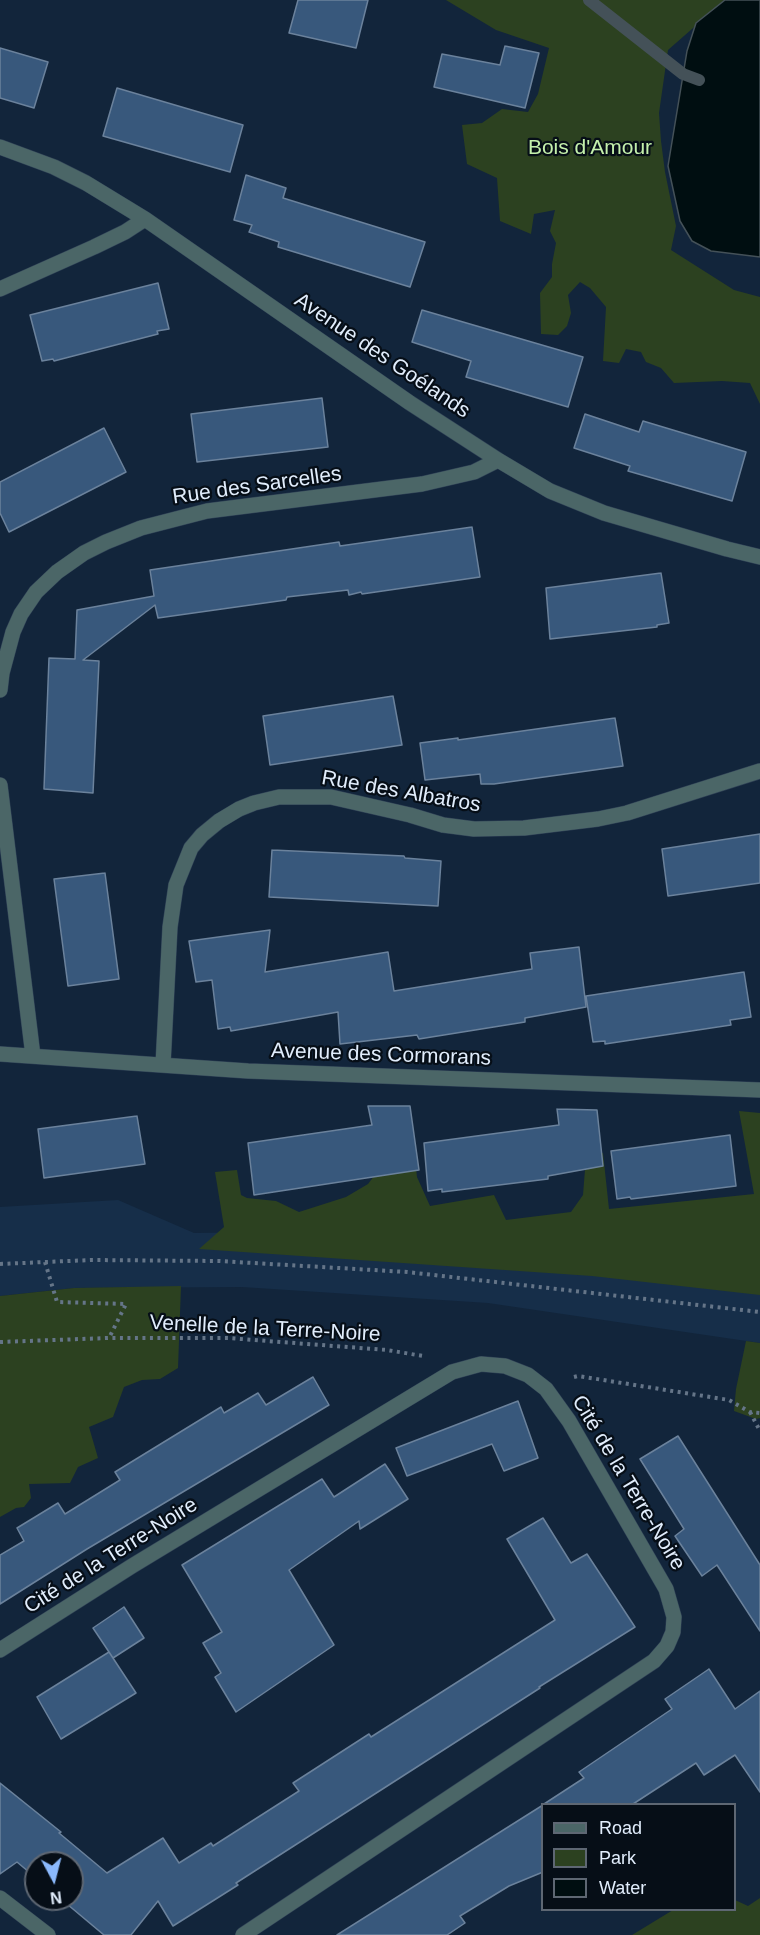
<!DOCTYPE html>
<meta charset="utf-8">
<style>
body{margin:0}
#map{position:relative;width:760px;height:1935px;overflow:hidden;background:#12253b;font-family:Arial,sans-serif}
canvas{display:block}
.legend{position:absolute;left:541px;top:1803px;width:195px;height:108px;box-sizing:border-box;background:#060e17;border:2px solid #5e6773;margin:0;padding:8px 10px;list-style:none;font-size:18px;color:#e1edfc}
.legend li{display:flex;align-items:center;gap:12px;height:30px}
.legend b{width:30px;border:2px solid #5e6773}
.north{position:absolute;left:24px;top:1851px;width:60px;height:60px;box-sizing:border-box;background:#060e17;border:2px solid #5e6773;border-radius:50%;rotate:173deg;font-size:16px;font-weight:700;line-height:24px;text-align:center;color:#e1edfc}
.north::after{content:'';display:block;margin:auto;width:21px;height:27px;background:#8bb9fc;clip-path:polygon(50% 0,100% 100%,50% 72%,0 100%)}
</style>
<div id="map">
<canvas width="760" height="1935"></canvas>
<ul class="legend">
<li><b style="height:8px;background:#4b6667"></b>Road</li>
<li><b style="height:16px;background:#2c4120"></b>Park</li>
<li><b style="height:16px;background:#000e11"></b>Water</li>
</ul>
<div class="north">N</div>
</div>
<script>
const ctx = document.querySelector('canvas').getContext('2d');
ctx.lineJoin = 'round';
function paint(path, color) { ctx.fillStyle = color; ctx.fill(path, 'evenodd'); }
const toPath = rows => new Path2D(rows.map(r => 'M' + r).join(''));
function trace(path, color, width, dash) { ctx.strokeStyle = color; ctx.lineWidth = width; ctx.lineCap = dash ? 'butt' : 'round'; ctx.setLineDash(dash || []); ctx.stroke(path); }
function label(font, color, halo, rows, align = 'center') {
  ctx.font = font + ' Arial,sans-serif'; ctx.lineWidth = 4.5; ctx.setLineDash([]); ctx.textBaseline = 'middle'; ctx.strokeStyle = halo; ctx.fillStyle = color; for (const [text, x, y, turn = 0] of rows) {
    ctx.save(); ctx.translate(x, y); ctx.rotate((+turn || 0) * Math.PI / 180); ctx.textAlign = isNaN(turn) ? turn : align; if (halo) ctx.strokeText(text, 0, 0); ctx.fillText(text, 0, 0); ctx.restore();
  }
}
paint(toPath([
 [118,1200,194,1233,272,1232,760,1286,760,1343,488,1303,242,1287,74,1288,0,1296,0,1207]
]), '#162e49');
paint(toPath([
 [446,0,725,0,668,50,659,113,661,141,665,172,676,226,671,250,734,290,760,297,760,404,750,383,722,381,674,383,661,368,646,362,641,352,626,349,619,363,603,361,606,307,590,288,580,282,568,295,571,313,567,326,558,335,541,334,540,293,552,277,552,264,556,243,550,231,555,210,534,214,531,234,500,221,497,178,467,164,462,125,482,123,502,109,528,112,538,94,549,48,496,30],
 [739,1111,760,1113,760,1295,592,1276,199,1249,224,1227,215,1172,237,1170,241,1195,247,1198,276,1201,299,1212,346,1197,368,1184,389,1156,414,1151,417,1177,430,1206,494,1195,506,1220,571,1212,583,1195,586,1157,603,1153,609,1209,754,1194],
 [181,1286,178,1368,160,1379,142,1380,124,1387,113,1417,89,1427,98,1458,78,1467,70,1483,29,1484,31,1498,24,1507,16,1508,0,1517,0,1296,74,1288],
 [746,1341,760,1343,760,1418,756,1419,734,1411,736,1389],
 [760,1898,760,1935,632,1935,673,1910,734,1910,735,1900,748,1906]
]), '#2c4120');
const water = toPath([
 [725,0,760,0,760,257,711,251,692,241,680,221,668,166,687,51,696,23,725,0]
]);
paint(water, '#000e11');
trace(water, '#445158', 1.5);
trace(toPath([
 [589,0,683,74,699,80]
]), '#445158', 12);
const building = toPath([
 [298,0,368,0,356,48,289,33,298,0],
 [505,46,539,53,525,108,434,87,442,54,500,65,505,46],
 [0,48,48,62,34,108,0,98,0,48],
 [117,88,243,125,230,172,103,136,117,88],
 [246,175,286,188,283,198,425,242,410,287,278,247,279,242,249,232,252,225,234,220,246,175],
 [158,283,169,329,157,331,158,334,54,361,53,359,42,361,30,315,158,283],
 [422,310,583,357,568,407,466,377,471,361,412,342,422,310],
 [322,398,328,447,197,462,191,414,322,398],
 [585,414,639,432,643,421,746,452,732,501,628,471,630,466,574,448,585,414],
 [104,428,126,472,9,532,0,513,0,482,104,428],
 [472,527,480,577,362,594,361,592,349,595,348,590,287,597,286,600,158,618,155,605,83,660,99,661,93,793,44,789,49,658,75,659,77,610,154,596,150,570,339,542,340,546,472,527],
 [661,573,669,623,657,625,657,627,550,639,546,588,661,573],
 [393,696,402,745,270,765,263,716,393,696],
 [615,718,623,766,494,784,481,784,480,774,425,780,420,743,458,738,458,740,615,718],
 [760,834,760,883,668,896,662,849,760,834],
 [272,850,404,856,405,858,441,861,438,906,269,897,272,850],
 [105,873,119,979,68,986,54,879,105,873],
 [270,930,265,972,388,952,394,991,532,969,530,953,579,947,586,1007,525,1018,525,1022,419,1039,417,1035,340,1044,338,1012,231,1031,230,1027,218,1029,212,980,196,982,189,941,270,930],
 [744,972,751,1017,730,1020,731,1025,605,1044,605,1041,593,1042,586,996,744,972],
 [368,1106,410,1106,419,1170,254,1195,248,1143,372,1125,368,1106],
 [557,1109,597,1110,603,1166,548,1176,548,1179,442,1192,442,1189,428,1191,424,1143,559,1125,557,1109],
 [137,1116,145,1164,44,1178,38,1129,137,1116],
 [730,1135,736,1186,631,1199,630,1197,617,1199,611,1151,730,1135],
 [313,1377,329,1405,87,1549,0,1604,0,1555,24,1541,17,1528,58,1503,65,1514,120,1480,115,1472,221,1407,224,1413,258,1393,266,1405,313,1377],
 [518,1401,538,1458,504,1471,492,1444,407,1476,396,1448,518,1401],
 [678,1436,760,1565,760,1631,717,1565,702,1576,675,1536,684,1529,640,1459,678,1436],
 [385,1464,408,1499,360,1529,359,1521,289,1570,334,1645,236,1712,215,1677,221,1673,203,1643,222,1632,182,1565,322,1479,334,1497,385,1464],
 [543,1518,571,1563,587,1554,635,1627,539,1687,540,1688,236,1883,238,1885,173,1926,158,1901,131,1935,104,1935,61,1899,72,1899,72,1863,36,1863,36,1878,17,1862,0,1874,0,1783,61,1832,59,1833,107,1873,163,1838,179,1863,211,1843,213,1846,299,1791,293,1783,369,1734,371,1737,555,1620,507,1539,543,1518],
 [124,1607,144,1638,113,1658,93,1628,124,1607],
 [109,1652,136,1693,61,1739,37,1697,109,1652],
 [709,1669,735,1709,760,1691,760,1792,735,1755,704,1775,696,1763,633,1804,544,1804,584,1778,579,1772,672,1709,665,1699,709,1669],
 [543,1805,543,1872,509,1886,460,1916,465,1923,447,1935,337,1935,543,1805]
]);
paint(building, '#38587c');
trace(building, '#6b829c', 1.5);
const minor = toPath([
 [0,147,54,167,86,183,145,219,410,403,498,460,550,491,604,513,727,549,760,557],
 [0,289,94,247,125,232,145,219],
 [0,690,2,673,13,632,21,614,36,592,57,572,84,553,106,542,141,528,207,511,422,484,474,472,498,460],
 [0,785,33,1056],
 [0,1054,248,1071,760,1090],
 [163,1065,170,927,176,885,191,848,202,835,219,821,239,809,254,803,279,797,331,797,410,815,443,825,474,829,524,828,598,819,627,813,760,771],
 [0,1650,132,1566,452,1372,481,1364,505,1366,528,1375,546,1389,569,1421,666,1589,674,1617,673,1632,667,1646,654,1661,243,1935],
 [0,1898,48,1935]
]);
trace(minor, '#2f4156', 16);
trace(toPath([
 [45,1262,57,1302,126,1304,109,1338],
 [0,1264,91,1260,219,1261,407,1272,760,1312],
 [0,1342,108,1338,228,1338,387,1350,423,1356],
 [574,1377,578,1376,729,1400,750,1412,760,1413],
 [750,1412,760,1431]
]), '#657588', 4, [3, 4.5]);
trace(minor, '#4b6667', 15);
label('21px', '#c4f0ac', '#060e17', [
 ["Bois d'Amour",590,148]
]);
label('21px', '#e1edfc', '#060e17', [
 ["Avenue des Goélands",382,356,34],
 ["Rue des Sarcelles",257,486,-8],
 ["Rue des Albatros",401,792,10],
 ["Avenue des Cormorans",381,1055,2],
 ["Venelle de la Terre-Noire",265,1329,3],
 ["Cité de la Terre-Noire",628,1483,59],
 ["Cité de la Terre-Noire",111,1556,-32]
]);
</script>
